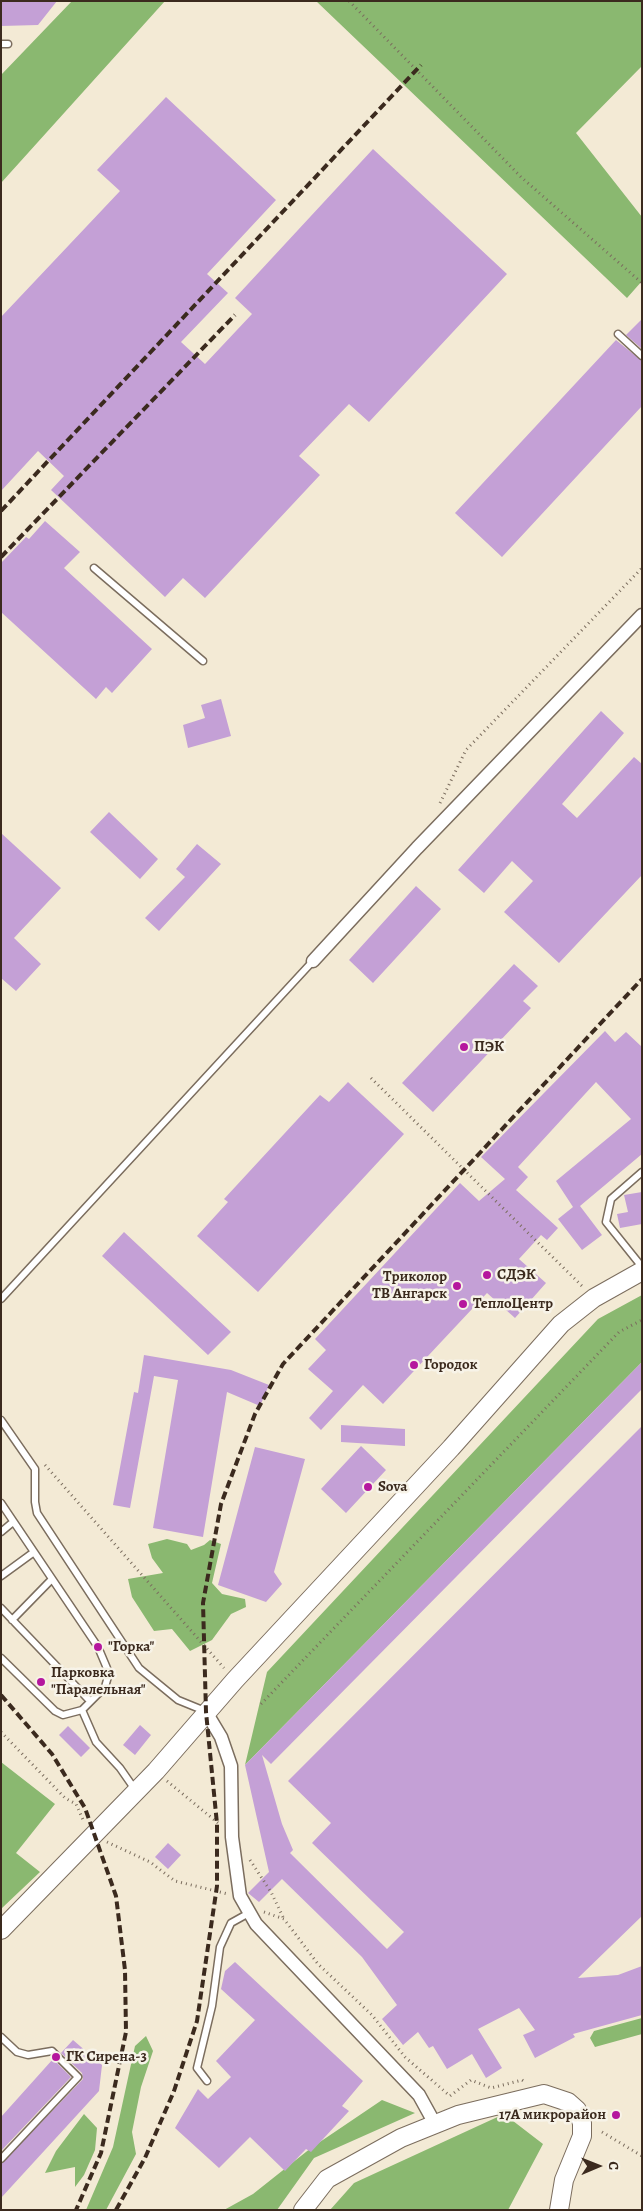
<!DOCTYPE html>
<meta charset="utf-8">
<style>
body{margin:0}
#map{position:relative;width:643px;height:2211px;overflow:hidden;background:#f3ead5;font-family:Alegreya,serif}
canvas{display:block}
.frame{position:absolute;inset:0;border:2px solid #3b2a1e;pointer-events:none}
.north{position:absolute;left:573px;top:2141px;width:50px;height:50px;-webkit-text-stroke:4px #f7f3e8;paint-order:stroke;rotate:89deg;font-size:14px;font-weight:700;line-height:20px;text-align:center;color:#3b2a1e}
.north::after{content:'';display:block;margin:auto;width:18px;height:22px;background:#3b2a1e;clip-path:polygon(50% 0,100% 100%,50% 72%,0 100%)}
</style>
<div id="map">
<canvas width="643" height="2211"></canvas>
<div class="frame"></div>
<div class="north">С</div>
</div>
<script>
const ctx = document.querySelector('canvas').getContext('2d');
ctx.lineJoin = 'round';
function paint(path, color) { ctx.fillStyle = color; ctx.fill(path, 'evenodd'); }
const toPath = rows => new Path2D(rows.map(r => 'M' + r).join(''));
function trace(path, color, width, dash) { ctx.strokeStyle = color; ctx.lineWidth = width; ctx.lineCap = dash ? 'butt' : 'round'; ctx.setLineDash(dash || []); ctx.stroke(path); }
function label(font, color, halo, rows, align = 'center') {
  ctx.font = font + ' Alegreya,serif'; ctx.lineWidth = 5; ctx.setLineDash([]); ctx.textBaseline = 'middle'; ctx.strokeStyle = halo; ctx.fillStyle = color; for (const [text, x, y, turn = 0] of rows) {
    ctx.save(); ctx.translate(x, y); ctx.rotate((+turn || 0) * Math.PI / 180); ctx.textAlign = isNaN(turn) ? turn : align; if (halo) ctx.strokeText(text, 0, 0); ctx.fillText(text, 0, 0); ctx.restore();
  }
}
paint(toPath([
 [72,1,165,1,1,183,1,75],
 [316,1,642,1,642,66,576,133,642,217,642,281,627,298],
 [642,1295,642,1362,245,1765,267,1672,598,1319],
 [167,1539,187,1544,191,1550,204,1545,210,1540,221,1544,212,1583,222,1594,245,1599,246,1607,231,1614,212,1640,190,1651,172,1629,154,1631,132,1597,128,1579,163,1573,152,1558,148,1544],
 [1,1762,55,1804,16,1853,40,1872,1,1909],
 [642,2018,642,2034,595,2047,590,2038,594,2031],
 [146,2036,153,2051,141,2087,132,2132,136,2154,106,2210,86,2210,113,2147,135,2046],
 [382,2100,415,2113,314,2158,277,2210,224,2210,253,2194,311,2148],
 [84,2114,97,2128,95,2150,84,2175,75,2187,75,2167,45,2173,56,2151],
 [504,2114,543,2144,508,2210,330,2210,354,2183]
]), '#8ab870');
paint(toPath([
 [1,1,57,1,38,25,1,26],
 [166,97,276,200,207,274,228,293,181,342,205,364,252,314,235,298,373,149,507,274,369,422,349,404,299,456,320,475,205,598,183,578,165,597,51,490,64,476,38,451,1,491,1,317,120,191,97,170],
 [642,319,642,349,626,335],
 [616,340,642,361,642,406,502,557,455,513],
 [45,521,80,552,64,568,152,649,112,693,106,687,96,699,1,612,1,563,26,537,29,539],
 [221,699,231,736,188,748,183,725,205,718,201,705],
 [601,711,624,733,562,804,577,818,634,757,642,764,642,875,559,963,504,912,533,881,512,861,484,893,458,870],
 [109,812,158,859,140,879,90,832],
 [1,833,61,888,14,938,41,964,16,991,1,978],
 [197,844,221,864,159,931,145,918,185,877,176,869],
 [416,886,441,909,373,983,349,960],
 [514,964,538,986,523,1001,531,1008,433,1112,402,1083],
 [605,1031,615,1042,626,1032,642,1047,642,1154,580,1206,602,1235,582,1250,558,1219,573,1207,556,1181,631,1119,596,1082,518,1167,528,1177,516,1190,558,1228,547,1240,541,1235,519,1259,546,1283,515,1318,487,1293,383,1404,363,1385,321,1430,309,1418,333,1391,308,1369,326,1350,315,1339,460,1183,479,1201,505,1179,481,1157],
 [348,1082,404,1134,258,1292,197,1236,228,1202,224,1199,320,1095,329,1102],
 [642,1192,642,1224,620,1228,617,1214,628,1212,624,1195],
 [124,1232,231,1332,208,1355,102,1256],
 [144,1355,231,1370,269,1385,260,1406,227,1392,203,1537,153,1528,178,1380,154,1376,130,1508,113,1505,134,1392,138,1393],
 [642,1362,642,1389,271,1764,262,1755,282,1824,293,1850,290,1853,387,1949,404,1932,312,1843,331,1823,288,1781,642,1426,642,1916,578,1978,618,1975,642,1966,642,2015,573,2034,575,2037,535,2058,523,2035,535,2030,519,2008,478,2029,502,2068,486,2078,472,2054,447,2069,433,2046,429,2048,418,2032,403,2045,382,2019,397,2005,362,1957,282,1879,259,1902,248,1893,269,1872,245,1765],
 [341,1425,405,1429,405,1446,341,1442],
 [361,1446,386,1470,346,1513,321,1489],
 [255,1447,305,1459,274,1572,282,1584,266,1602,218,1585],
 [140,1725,151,1735,135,1755,123,1745],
 [68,1726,90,1748,81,1757,59,1735],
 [168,1843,181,1855,168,1869,155,1857],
 [235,1962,363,2081,342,2106,349,2111,311,2152,306,2149,285,2171,250,2137,219,2168,175,2128,198,2089,208,2099,231,2077,216,2061,255,2020,221,1989,225,1971],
 [73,2040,102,2065,99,2091,1,2198,1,2164,83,2079,82,2073,61,2053],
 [53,2059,71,2077,1,2151,1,2117]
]), '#c4a0d6');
const lane = toPath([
 [1,44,8,44],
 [618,334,642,356],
 [94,568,203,661],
 [642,1172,611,1199,606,1222,642,1267],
 [1,1299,313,961],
 [1,1420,35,1469,35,1502,37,1513,139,1668,178,1700,205,1711],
 [1,1503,98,1647,109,1673,105,1687,82,1710,63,1715,55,1711,1,1658],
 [1,1532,13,1522],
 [1,1576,34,1552],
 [1,1608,89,1700],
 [12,1620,52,1579],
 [82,1710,96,1742,120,1768,136,1791],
 [1,2037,17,2052,28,2055,52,2051,78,2077,1,2159],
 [207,2081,197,2068,212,2006,220,1947,231,1923,249,1913]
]);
const street = toPath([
 [313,961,417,848,642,615],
 [206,1712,221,1737,231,1766,232,1837,240,1896,256,1924,419,2095,435,2124]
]);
const secondary = toPath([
 [1,1930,156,1771,235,1680,451,1448,561,1324,594,1298,642,1271],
 [303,2210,327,2179,401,2138,458,2115,544,2094,568,2102,577,2110,582,2123,582,2136,564,2180,559,2210]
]);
trace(lane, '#7b6d5e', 9);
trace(street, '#7b6d5e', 15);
trace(secondary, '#7b6d5e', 20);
trace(toPath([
 [349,1,521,177,642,283],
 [440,803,466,750,642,568],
 [371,1078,583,1287],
 [45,1465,224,1668],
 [261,1704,619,1332,642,1320],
 [1,1732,65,1798,76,1804,84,1822],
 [167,1781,218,1823],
 [107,1842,150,1862,175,1881,228,1894],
 [250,1860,271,1892,284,1919],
 [264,1912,284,1919,318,1964,372,2015,405,2057,450,2096,471,2080,491,2088,522,2080,525,2082],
 [602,2132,642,2156]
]), '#7b6d5e', 3, [1, 4]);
trace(lane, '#fff', 6);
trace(street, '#fff', 12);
trace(secondary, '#fff', 18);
trace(toPath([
 [1,511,421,65],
 [1,557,235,315],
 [1,1695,52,1754,85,1808,116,1896,125,1970,126,2032,101,2153,76,2210],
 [116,2210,145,2158,174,2091,197,2021,217,1886,217,1824,206,1712,203,1603,221,1504,255,1414,283,1364,642,979]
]), '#3b2a1e', 4, [8, 4]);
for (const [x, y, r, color] of [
 [464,1047,5,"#b5179e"],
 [487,1275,5,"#b5179e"],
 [457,1286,5,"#b5179e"],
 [463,1304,5,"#b5179e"],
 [414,1365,5,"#b5179e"],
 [368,1487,5,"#b5179e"],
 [98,1647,5,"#b5179e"],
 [41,1682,5,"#b5179e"],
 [56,2057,5,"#b5179e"],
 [616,2115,5,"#b5179e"]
]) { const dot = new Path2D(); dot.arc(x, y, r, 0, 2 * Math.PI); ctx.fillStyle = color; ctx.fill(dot); trace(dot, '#f7f3e8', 2); }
label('bold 15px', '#3b2a1e', '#f7f3e8', [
 ["ПЭК",474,1047],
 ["СДЭК",497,1275],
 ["Триколор",447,1277,"right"],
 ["ТВ Ангарск",447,1294,"right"],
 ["ТеплоЦентр",473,1304],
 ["Городок",424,1365],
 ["Sova",378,1487],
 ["\"Горка\"",108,1647],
 ["Парковка",51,1673],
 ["\"Паралельная\"",51,1690],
 ["ГК Сирена-3",66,2057],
 ["17А микрорайон",606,2115,"right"]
], 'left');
</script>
